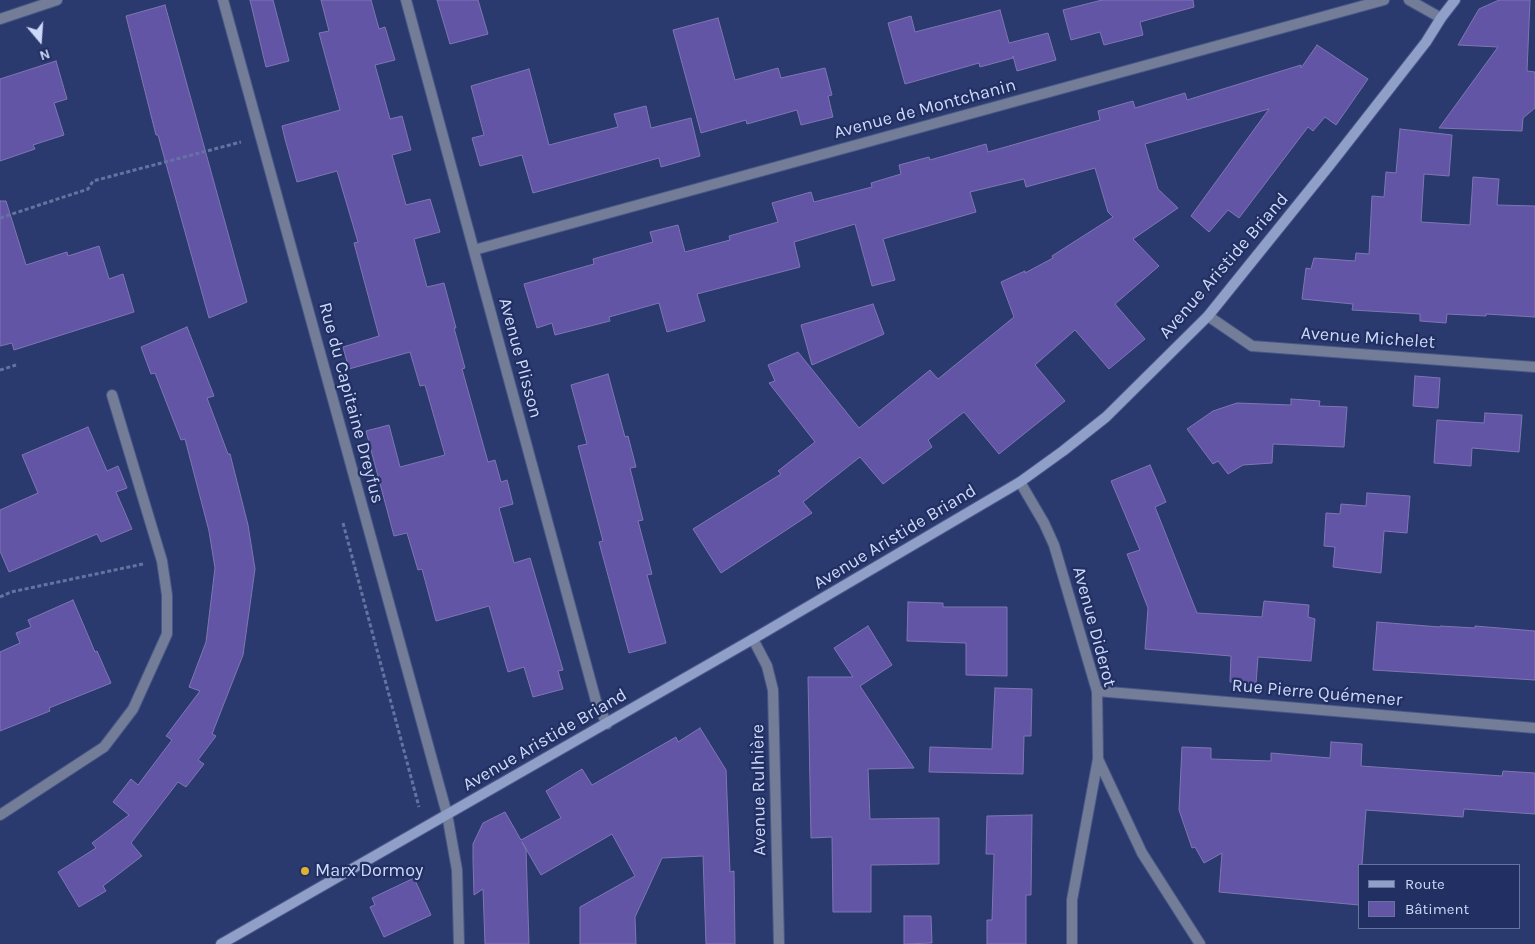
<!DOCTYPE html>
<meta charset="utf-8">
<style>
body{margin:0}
#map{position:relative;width:1535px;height:944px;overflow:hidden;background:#2b3a6e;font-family:Karla,sans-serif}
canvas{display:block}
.legend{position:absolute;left:1358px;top:864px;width:162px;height:65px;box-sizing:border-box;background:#212f62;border:1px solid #66739e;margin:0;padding:6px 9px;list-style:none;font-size:15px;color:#cdd9f9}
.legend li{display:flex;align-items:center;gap:10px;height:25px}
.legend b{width:25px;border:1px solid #66739e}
.north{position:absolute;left:15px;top:15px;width:50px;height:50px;-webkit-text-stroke:4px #212f62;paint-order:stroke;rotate:162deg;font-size:14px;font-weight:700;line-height:20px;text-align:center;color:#cdd9f9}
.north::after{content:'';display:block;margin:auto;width:18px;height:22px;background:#cdd9f9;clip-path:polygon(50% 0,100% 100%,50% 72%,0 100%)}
</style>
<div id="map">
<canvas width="1535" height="944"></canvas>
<ul class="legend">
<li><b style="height:6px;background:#909fc8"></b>Route</li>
<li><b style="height:14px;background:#6355a5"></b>Bâtiment</li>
</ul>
<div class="north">N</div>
</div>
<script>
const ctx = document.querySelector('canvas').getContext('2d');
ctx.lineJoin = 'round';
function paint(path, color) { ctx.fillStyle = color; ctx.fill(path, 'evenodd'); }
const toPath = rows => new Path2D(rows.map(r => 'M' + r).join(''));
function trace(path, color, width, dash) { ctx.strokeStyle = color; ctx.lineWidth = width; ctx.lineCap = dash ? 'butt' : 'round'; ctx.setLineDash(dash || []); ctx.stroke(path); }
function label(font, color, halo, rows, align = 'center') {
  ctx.font = font + ' Karla,sans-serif'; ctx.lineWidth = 4.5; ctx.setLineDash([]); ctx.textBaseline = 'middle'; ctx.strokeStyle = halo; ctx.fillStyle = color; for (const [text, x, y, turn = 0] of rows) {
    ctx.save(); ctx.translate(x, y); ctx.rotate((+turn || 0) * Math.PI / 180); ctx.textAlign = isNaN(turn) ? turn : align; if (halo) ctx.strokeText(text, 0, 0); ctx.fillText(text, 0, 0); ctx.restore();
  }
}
const building = toPath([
 [250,0,273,0,289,61,266,67,250,0],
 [321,0,371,0,379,29,385,27,395,60,375,65,390,119,402,116,411,150,392,155,406,205,430,199,440,232,414,239,427,287,444,283,456,328,454,328,465,368,462,369,488,462,495,460,501,482,507,480,513,504,499,508,514,563,530,558,563,670,558,671,563,689,533,697,524,667,508,672,489,606,436,621,422,569,418,570,407,533,394,536,366,431,389,425,400,467,445,455,425,385,420,386,410,352,349,369,343,347,379,336,354,243,358,242,337,171,297,182,285,139,282,126,340,110,319,33,329,31,321,0],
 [437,0,478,0,488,34,450,44,437,0],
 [1102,0,1193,0,1194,7,1140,22,1143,35,1104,45,1100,32,1071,40,1063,10,1102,0],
 [1499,0,1530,0,1527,71,1535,72,1535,108,1523,118,1522,131,1439,128,1498,47,1458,45,1479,9,1499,0],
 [165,5,247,302,209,318,158,135,156,135,126,16,165,5],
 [1000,10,1009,43,1048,33,1056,60,1017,71,1013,56,1013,58,980,67,979,63,905,84,888,23,911,16,915,32,1000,10],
 [718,18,735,80,778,68,781,78,825,68,832,95,828,96,833,117,801,125,797,110,747,124,746,120,701,133,673,30,718,18],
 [1317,45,1368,79,1336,125,1325,117,1313,131,1308,127,1239,218,1228,210,1209,232,1191,216,1269,109,1145,144,1158,189,1178,208,1133,239,1159,266,1115,304,1145,339,1109,369,1075,330,1035,365,1065,401,999,454,964,412,928,440,932,447,883,484,860,457,803,502,812,513,721,573,693,529,781,474,778,471,815,442,769,383,775,381,768,365,798,352,859,428,930,370,938,379,1014,317,1001,282,1025,271,1025,273,1053,258,1052,256,1113,217,1108,212,1095,168,1026,187,1024,179,970,192,976,212,883,239,895,280,872,286,855,224,794,242,800,267,697,294,705,321,667,332,659,303,609,317,610,321,555,335,552,323,537,328,524,284,594,264,593,259,653,242,650,232,678,225,685,252,730,240,729,236,778,222,772,203,811,192,814,202,872,187,871,183,901,174,899,165,929,157,930,160,986,144,988,152,1100,120,1098,111,1133,101,1135,108,1185,93,1187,100,1301,65,1301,68,1317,45],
 [56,61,67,99,54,103,64,135,33,145,35,149,0,161,0,79,56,61],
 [529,69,549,145,618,127,614,114,646,106,651,128,691,118,700,156,661,167,659,158,533,193,522,155,480,166,472,138,484,135,471,86,529,69],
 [1400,129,1452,135,1449,176,1424,174,1421,222,1470,225,1473,177,1499,179,1497,205,1535,206,1535,317,1486,314,1486,316,1447,314,1446,323,1420,321,1420,314,1352,310,1353,304,1302,299,1306,268,1311,269,1314,258,1355,261,1356,253,1369,254,1372,196,1384,197,1386,172,1396,173,1400,129],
 [0,201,6,201,26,265,67,252,68,256,99,246,109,279,123,274,134,312,14,350,12,343,0,346,0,201],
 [873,304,884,334,812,365,801,325,873,304],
 [187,327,214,396,207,398,228,454,230,454,248,525,255,569,243,655,212,734,216,736,198,760,204,764,186,787,178,782,131,843,142,856,103,886,106,891,79,907,58,872,96,848,92,843,129,815,113,802,131,779,138,785,172,740,166,736,200,691,189,687,206,642,215,568,209,531,185,439,181,440,155,373,151,374,141,347,187,327],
 [608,374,625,437,628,436,636,467,630,468,643,520,638,521,652,574,647,575,666,643,629,653,599,542,603,541,578,446,587,444,571,385,608,374],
 [1415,376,1440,378,1438,408,1413,406,1415,376],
 [1291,399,1320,401,1319,406,1347,407,1344,447,1273,444,1272,463,1243,465,1228,474,1218,461,1213,464,1187,429,1213,411,1237,403,1291,405,1291,399],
 [1485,413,1522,415,1519,452,1472,448,1471,466,1434,463,1437,420,1484,423,1485,413],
 [88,427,107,471,118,466,127,488,116,492,132,529,101,542,97,534,9,572,0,551,0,510,38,493,22,455,88,427],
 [1150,465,1166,502,1155,507,1197,613,1262,617,1264,601,1309,605,1308,617,1315,619,1311,661,1258,657,1256,684,1230,682,1231,656,1145,649,1148,608,1127,554,1140,550,1111,481,1150,465],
 [1367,493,1410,496,1407,533,1384,531,1381,573,1333,567,1335,547,1324,546,1326,513,1340,514,1341,504,1366,506,1367,493],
 [73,600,95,652,97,651,111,683,49,708,50,711,0,731,0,652,20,643,16,633,31,627,28,620,73,600],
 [908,602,943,603,943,607,1007,607,1007,676,966,675,966,643,907,641,908,602],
 [1377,622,1440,627,1440,626,1475,628,1475,626,1535,631,1535,680,1373,670,1377,622],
 [868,626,892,665,860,686,914,768,868,769,870,819,939,818,939,864,871,865,871,912,833,912,832,837,811,838,808,677,853,677,834,648,868,626],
 [995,688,1032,689,1031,736,1024,736,1023,774,929,772,930,747,992,749,995,688],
 [700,728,726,770,730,872,734,871,735,944,706,944,703,856,662,858,635,917,636,944,580,944,580,907,635,876,612,834,541,875,522,842,526,849,529,944,485,944,483,889,474,895,473,860,473,844,483,823,505,812,521,840,561,818,546,791,582,769,592,785,676,737,678,742,700,728],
 [1331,742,1362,744,1361,766,1502,776,1503,771,1535,773,1535,814,1464,809,1463,817,1366,810,1362,865,1359,865,1359,905,1219,892,1222,853,1204,863,1195,847,1192,848,1179,810,1182,747,1211,748,1211,759,1271,761,1271,753,1330,758,1331,742],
 [1032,815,1031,895,1026,895,1026,944,987,944,987,920,992,920,994,854,986,854,987,816,1032,815],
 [414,878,431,915,384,937,370,907,375,905,372,898,414,878],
 [904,916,931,916,932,943,904,944,904,916]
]);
paint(building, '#6355a5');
trace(building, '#7e76b4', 1);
const street = toPath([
 [223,0,447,814,457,870,459,944],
 [406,0,596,701,607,724],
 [1409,0,1441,18],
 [0,19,57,0],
 [474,250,1384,0],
 [1208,316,1252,346,1535,367],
 [1020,482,1044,523,1054,545,1097,691,1098,759,1142,853,1200,944],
 [753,639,767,666,773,690,779,944],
 [1097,691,1535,728],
 [0,815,104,747,133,709,167,634,167,595,162,561,112,395],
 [1072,944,1072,900,1098,759]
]);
const secondary = toPath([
 [221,944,753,639,1020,482,1063,451,1106,417,1208,316,1329,166,1426,42,1441,18,1455,0]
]);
trace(street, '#485787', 12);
trace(secondary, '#485787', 12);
trace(toPath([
 [0,218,88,189,93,181,241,142],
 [0,370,16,365],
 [343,523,419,807],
 [0,597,11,592,143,564]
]), '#6673a0', 3, [4, 2.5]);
trace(street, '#737d97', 10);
trace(secondary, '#909fc8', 10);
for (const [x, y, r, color] of [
 [305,871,5,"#dcb233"]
]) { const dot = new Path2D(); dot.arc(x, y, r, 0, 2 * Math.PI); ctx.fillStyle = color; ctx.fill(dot); trace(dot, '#212f62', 2); }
label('18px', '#cdd9f9', '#212f62', [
 ["Avenue de Montchanin",925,109,-15],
 ["Avenue Aristide Briand",1224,266,-49],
 ["Avenue Michelet",1368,338,4],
 ["Avenue Plisson",520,358,75],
 ["Rue du Capitaine Dreyfus",351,403,75],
 ["Avenue Aristide Briand",895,537,-31],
 ["Avenue Diderot",1094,627,75],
 ["Rue Pierre Quémener",1317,693,5],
 ["Avenue Aristide Briand",545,740,-30],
 ["Avenue Rulhière",759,790,-91]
]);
label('18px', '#cdd9f9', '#212f62', [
 ["Marx Dormoy",315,871]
], 'left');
</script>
